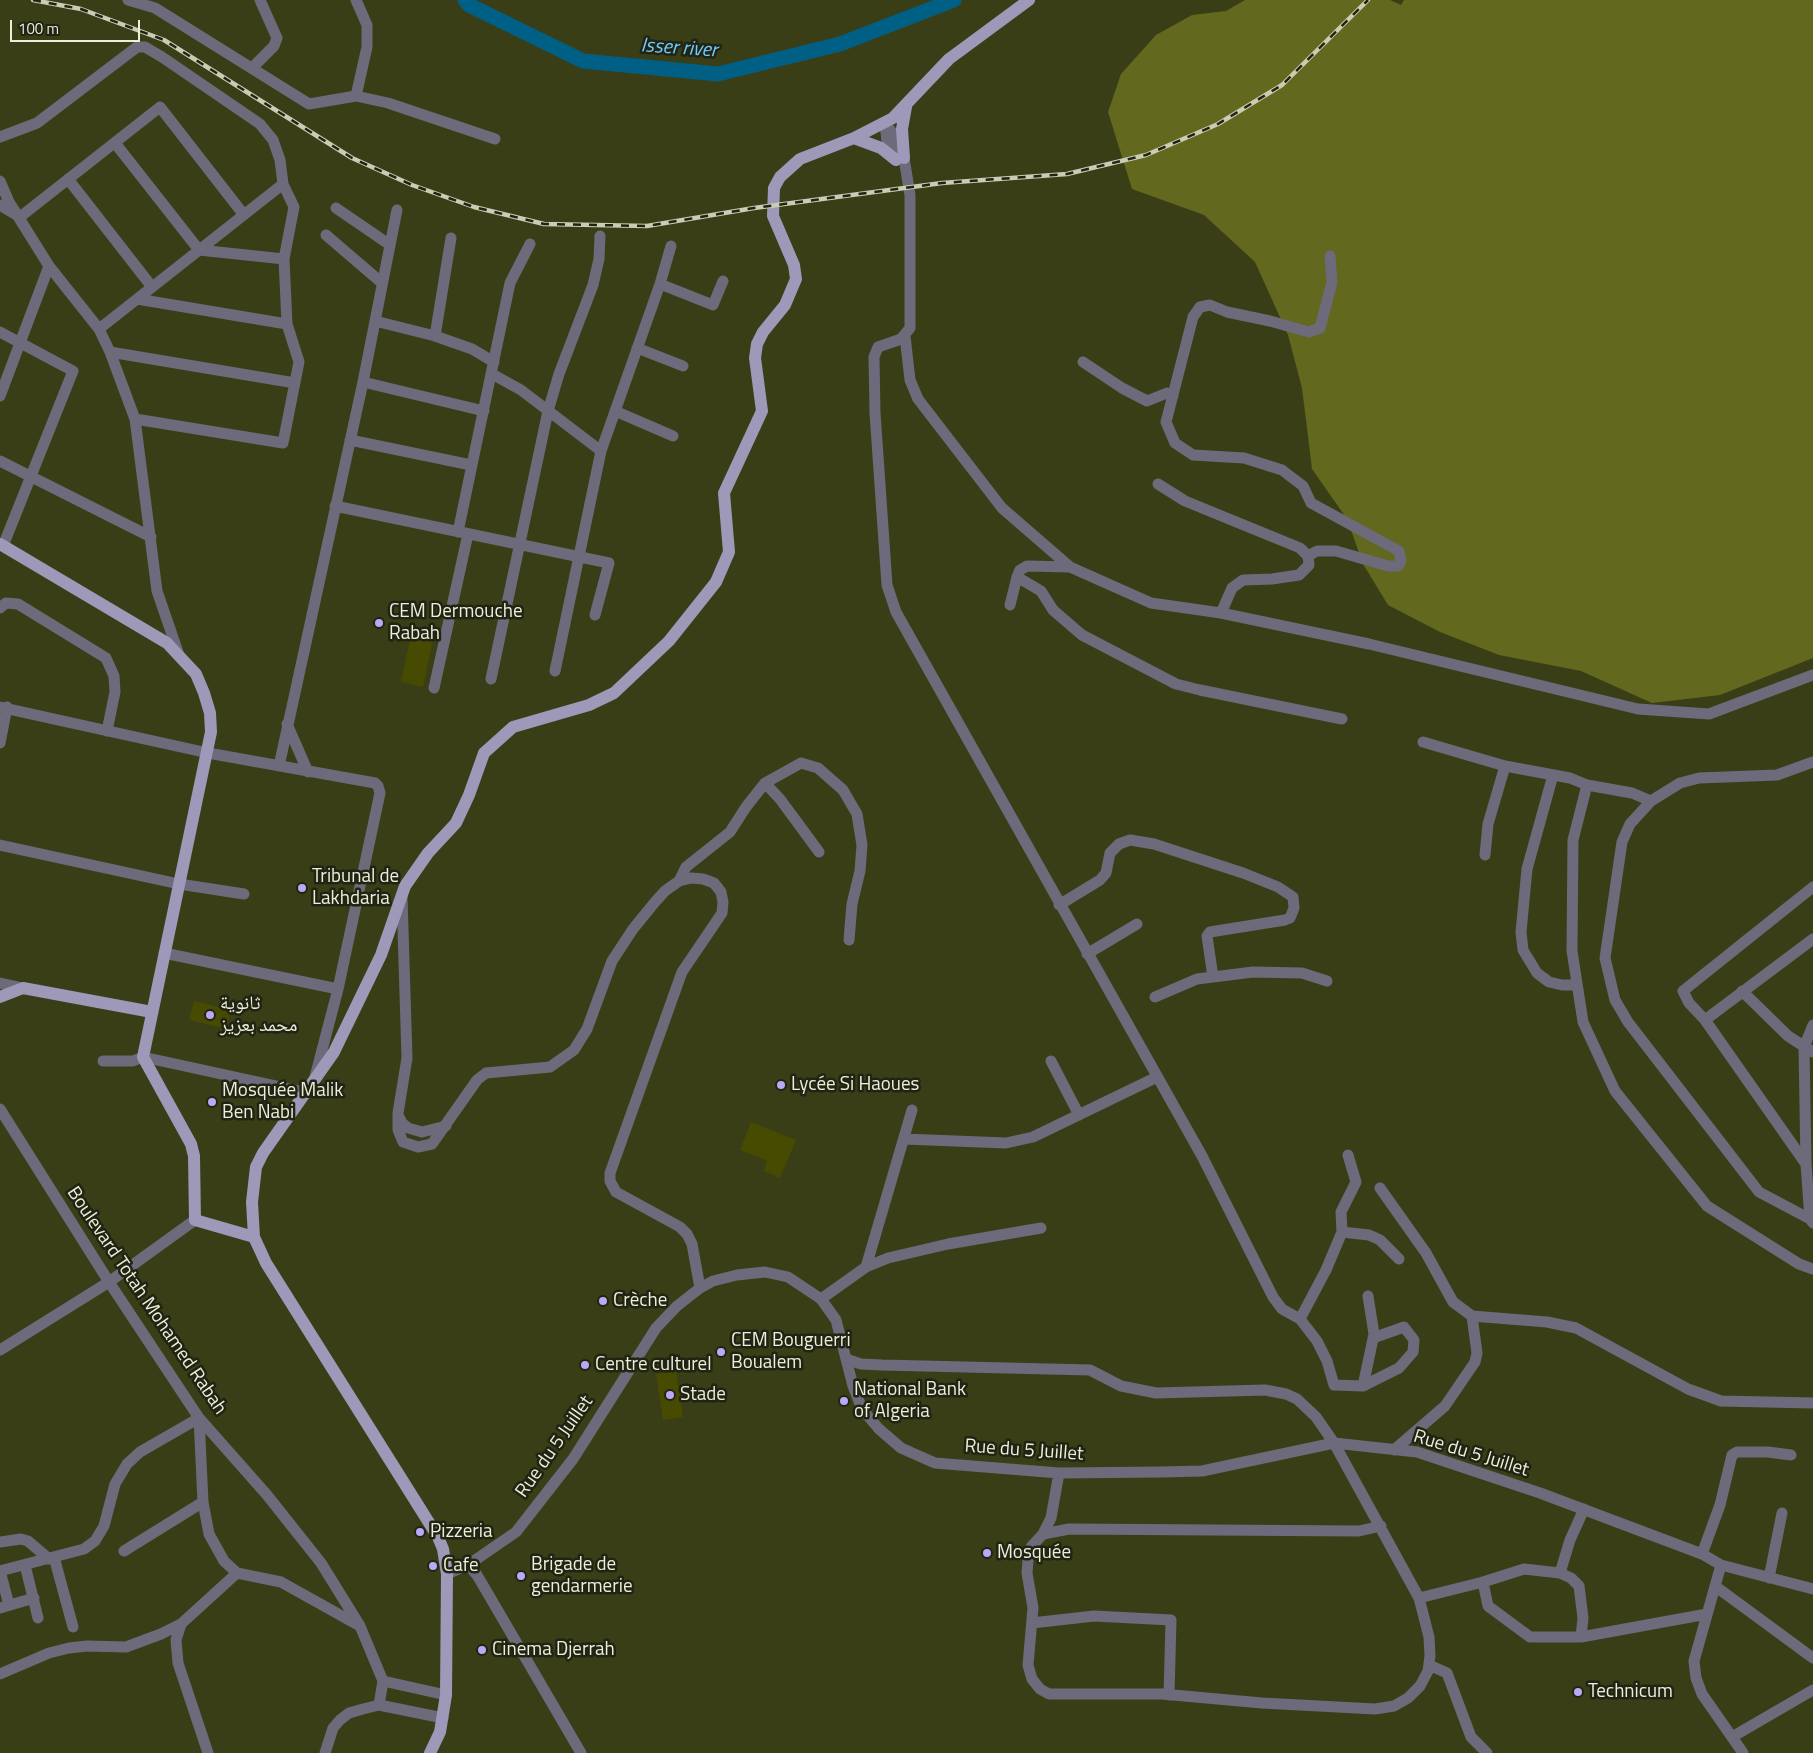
<!DOCTYPE html>
<meta charset="utf-8">
<style>
body{margin:0}
#map{position:relative;width:1813px;height:1753px;overflow:hidden;background:#3a3e17;font-family:"Titillium Web",sans-serif}
canvas{display:block}
.scale{position:absolute;left:10px;top:20px;width:130px;height:22px;box-sizing:border-box;border:2px solid #ecefd9;border-top:0;padding-left:6px;font-size:15px;line-height:18px;white-space:nowrap;color:#ecefd9;-webkit-text-stroke:4px #212313;paint-order:stroke}
</style>
<div id="map">
<canvas width="1813" height="1753"></canvas>
<div class="scale">100 m</div>
</div>
<script>
const ctx = document.querySelector('canvas').getContext('2d');
ctx.lineJoin = 'round';
function paint(path, color) { ctx.fillStyle = color; ctx.fill(path, 'evenodd'); }
const toPath = rows => new Path2D(rows.map(r => 'M' + r).join(''));
function trace(path, color, width, dash) { ctx.strokeStyle = color; ctx.lineWidth = width; ctx.lineCap = dash ? 'butt' : 'round'; ctx.setLineDash(dash || []); ctx.stroke(path); }
function label(font, color, halo, rows, align = 'center') {
  ctx.font = font + ' "Titillium Web","Noto Naskh Arabic",sans-serif'; ctx.lineWidth = 5; ctx.setLineDash([]); ctx.textBaseline = 'middle'; ctx.strokeStyle = halo; ctx.fillStyle = color; for (const [text, x, y, turn = 0] of rows) {
    ctx.save(); ctx.translate(x, y); ctx.rotate((+turn || 0) * Math.PI / 180); ctx.textAlign = isNaN(turn) ? turn : align; if (halo) ctx.strokeText(text, 0, 0); ctx.fillText(text, 0, 0); ctx.restore();
  }
}
paint(toPath([
 [411,634,433,639,423,687,401,682],
 [194,1001,231,1010,227,1029,189,1020],
 [751,1122,796,1140,780,1178,764,1171,767,1161,740,1150],
 [676,1371,683,1417,663,1420,656,1374]
]), '#474b01');
paint(toPath([
 [1245,0,1390,0,1401,5,1404,0,1813,0,1813,658,1720,695,1652,703,1581,671,1499,655,1440,632,1388,605,1363,564,1347,519,1312,469,1302,388,1288,335,1255,262,1204,215,1132,189,1108,112,1121,74,1156,35,1192,15,1226,11]
]), '#62681d');
trace(toPath([
 [465,0,469,5,583,61,718,74,840,44,954,0]
]), '#005f84', 15);
trace(toPath([
 [128,0,155,8,309,104,356,96,388,103,495,139],
 [252,68,274,46,277,38,260,0],
 [356,96,367,47,367,25,356,0],
 [885,124,892,132,904,158,910,195,910,328,901,339,878,347,874,357,875,413,887,585,896,612,1202,1156,1273,1297,1282,1309,1300,1319,1317,1341,1327,1361,1334,1385,1363,1386,1399,1368,1413,1352,1414,1340,1404,1327,1373,1338],
 [885,124,887,141,897,160],
 [0,137,37,123,137,47,145,47,162,57,260,124,273,140,280,160,283,184,294,207,284,259,287,324,299,362,283,443,135,419],
 [115,143,199,250,284,259],
 [68,179,152,287],
 [0,181,9,202,49,266,99,329,110,352,135,419,157,591,178,652],
 [0,205,20,217,160,107,244,215],
 [336,208,390,245],
 [326,235,382,283],
 [451,238,435,336,472,349,494,362],
 [660,284,713,305,723,281],
 [137,299,287,324],
 [375,321,435,336],
 [99,329,283,184],
 [0,332,73,371,3,546],
 [905,336,910,380,918,399,1002,508,1070,567,1151,603,1221,613,1369,644,1638,709,1709,714,1813,675],
 [637,348,683,366],
 [110,352,295,383],
 [1083,362,1122,388,1147,401,1167,393,1173,396],
 [492,374,521,390,601,451],
 [363,382,484,411],
 [0,396,49,266],
 [615,411,673,436],
 [350,440,471,465],
 [0,461,151,537],
 [1158,484,1185,501,1300,548,1308,556,1309,565,1299,575,1272,579,1243,580,1232,588,1221,613],
 [335,506,609,563,595,615],
 [458,532,510,283,530,244],
 [1308,556,1317,551,1336,551,1388,566,1398,566,1401,561,1399,551,1311,503,1303,486,1282,470,1244,458,1193,455,1175,443,1166,422,1193,317,1200,307,1210,305,1227,312,1270,321,1309,332,1320,328,1332,282,1330,256],
 [1070,567,1027,566,1020,570,1017,577,1041,591,1053,610,1082,635,1176,684,1200,690,1342,719],
 [1010,605,1017,577],
 [0,608,6,603,18,604,106,658,114,676,115,692,107,731],
 [555,671,601,451,660,284,671,246],
 [491,679,548,411,559,374,593,285,599,259,600,236],
 [434,688,468,534],
 [0,707,208,753,375,783,378,786,380,793,338,989,315,1077],
 [287,724,308,772],
 [1423,742,1505,766,1570,778,1587,785],
 [0,743,7,707],
 [279,766,363,382,397,210],
 [1553,775,1527,869,1521,932,1523,950,1537,973,1549,982,1562,985,1577,985],
 [765,783,780,799,819,852],
 [1651,801,1632,793,1587,785,1573,840,1572,951,1583,1022,1615,1091,1707,1206,1799,1264,1813,1269],
 [0,845,179,884,244,894],
 [1485,855,1488,824,1505,766],
 [679,881,686,867,730,832,746,807,765,783,801,763,818,768,843,790,857,814,862,845,860,871,852,904,849,940],
 [402,897,407,1058,398,1113,398,1130,403,1142,418,1147,432,1144,477,1080,486,1073,550,1067,574,1050,587,1029,612,961,633,929,655,902,665,891,679,881,691,878,703,879,714,883,721,892,723,902,722,913,682,972,610,1173,610,1181,616,1192,680,1227,687,1234,692,1244,700,1288],
 [1059,905,1100,880,1106,873,1110,853,1119,844,1130,840,1154,844,1243,873,1278,887,1293,897,1294,908,1290,918,1285,920,1210,932,1207,936,1213,977],
 [164,953,338,989],
 [1087,954,1137,924],
 [0,983,23,988],
 [1742,991,1788,1036,1813,1052],
 [1155,997,1197,979,1253,972,1302,973,1327,981],
 [1705,1020,1813,939],
 [103,1061,133,1061,143,1057,304,1092],
 [1051,1061,1079,1115],
 [0,1109,109,1282,199,1418,267,1495,321,1563,360,1626,383,1681,379,1705],
 [398,1115,402,1123,408,1128,422,1132,446,1126],
 [904,1139,1006,1143,1033,1137,1157,1077],
 [1806,1164,1705,1020,1689,1003,1683,991,1813,887],
 [1380,1188,1426,1253,1453,1302,1472,1316,1477,1353,1475,1362,1445,1406,1394,1450],
 [1810,1219,1759,1192,1628,1022,1615,1000,1605,958,1622,842,1630,824,1651,801,1680,783,1699,778,1777,775,1813,762],
 [1813,1223,1810,1219,1806,1164,1804,1047,1813,1025],
 [1342,1232,1341,1212,1356,1182,1348,1155],
 [866,1267,912,1110],
 [821,1299,866,1267,888,1258,948,1244,1041,1228],
 [1472,1316,1547,1322,1576,1328,1688,1389,1721,1401,1813,1403],
 [1300,1319,1326,1270,1342,1232,1369,1235,1380,1240,1399,1259],
 [0,1350,109,1282,195,1220],
 [846,1359,861,1364,882,1365,1090,1370,1121,1386,1156,1393,1265,1390,1286,1394,1297,1399,1316,1417,1334,1443,1419,1598,1429,1637,1430,1656,1428,1671,1420,1686,1408,1698,1394,1706,1375,1709,1262,1703,1162,1694,1049,1694,1040,1689,1032,1679,1028,1665,1033,1608,1027,1573,1028,1560,1031,1547,1043,1534,1051,1518,1059,1473],
 [1363,1386,1374,1334,1368,1296],
 [1043,1534,1069,1529,1359,1531,1381,1526],
 [0,1542,21,1539,28,1541,49,1559],
 [124,1551,203,1502],
 [1702,1554,1720,1505,1732,1455,1737,1452,1768,1452,1791,1455],
 [54,1557,73,1627],
 [25,1565,38,1618],
 [468,1565,477,1575,581,1753],
 [1721,1565,1694,1661,1696,1678,1702,1694,1743,1753],
 [0,1571,84,1549,95,1541,104,1526,115,1484,127,1464,140,1452,199,1418,203,1502,209,1534,224,1561,237,1573],
 [0,1571,9,1605],
 [1560,1573,1570,1540,1584,1509],
 [447,1574,468,1565,516,1532,573,1459,656,1328,677,1306,700,1288,713,1281,737,1275,765,1272,788,1277,821,1299,836,1320,853,1386,862,1409,879,1429,901,1448,935,1463,1059,1473,1161,1472,1202,1471,1334,1443,1417,1452,1540,1493,1702,1554,1721,1565,1813,1589],
 [1769,1578,1782,1513],
 [1483,1582,1488,1606,1530,1637,1581,1637,1707,1614],
 [1715,1586,1813,1658],
 [1419,1598,1483,1582,1524,1569,1560,1573,1571,1578,1579,1586,1583,1618,1581,1637],
 [0,1608,34,1598],
 [1032,1623,1094,1616,1171,1620,1169,1695],
 [181,1624,176,1640,178,1663,208,1753],
 [1429,1665,1447,1673,1471,1737,1487,1753],
 [0,1674,49,1653,69,1648,87,1646,126,1647,161,1634,181,1624,237,1573,281,1582,358,1625],
 [383,1681,446,1695],
 [1732,1737,1813,1690],
 [325,1753,333,1728,340,1720,349,1713,363,1709,379,1705,443,1718]
]), '#6d6a7b', 11);
trace(toPath([
 [854,138,881,148,896,160],
 [904,158,902,129,906,107],
 [0,544,167,643,196,674,204,693,210,713,211,732,143,1057,191,1144,194,1156,195,1220,254,1237],
 [0,997,23,988,152,1012],
 [430,1753,440,1732,446,1695,447,1574,443,1549,438,1537,266,1263,254,1237,252,1202,256,1167,263,1153,334,1052,381,955,405,886,428,853,456,823,469,795,484,753,513,727,589,705,614,693,669,641,716,582,729,552,724,493,762,411,755,358,757,344,763,332,785,305,796,279,794,265,773,216,774,188,780,177,800,159,854,138,893,118,949,59,1029,0]
]), '#9e98b9', 12);
const rail = toPath([
 [33,0,81,9,164,40,352,158,412,185,474,207,544,224,647,226,754,208,942,183,1067,174,1146,155,1218,124,1282,85,1368,0]
]);
trace(rail, '#c9cdb3', 4.5);
trace(rail, '#212313', 2.5, [8]);
for (const [x, y, r, color] of [
 [379,623,5,"#baaaf6"],
 [302,888,5,"#baaaf6"],
 [210,1015,5,"#baaaf6"],
 [781,1085,5,"#baaaf6"],
 [212,1102,5,"#baaaf6"],
 [603,1301,5,"#baaaf6"],
 [721,1352,5,"#baaaf6"],
 [585,1365,5,"#baaaf6"],
 [670,1395,5,"#baaaf6"],
 [844,1401,5,"#baaaf6"],
 [420,1532,5,"#baaaf6"],
 [987,1553,5,"#baaaf6"],
 [433,1566,5,"#baaaf6"],
 [521,1576,5,"#baaaf6"],
 [482,1650,5,"#baaaf6"],
 [1578,1692,5,"#baaaf6"]
]) { const dot = new Path2D(); dot.arc(x, y, r, 0, 2 * Math.PI); ctx.fillStyle = color; ctx.fill(dot); trace(dot, '#212313', 2); }
label('19px', '#ecefd9', '#212313', [
 ["CEM Dermouche",389,612],
 ["Rabah",389,634],
 ["Tribunal de",312,877],
 ["Lakhdaria",312,899],
 ["ثانوية",220,1004],
 ["محمد بعزيز",220,1026],
 ["Lycée Si Haoues",791,1085],
 ["Mosquée Malik",222,1091],
 ["Ben Nabi",222,1113],
 ["Crèche",613,1301],
 ["CEM Bouguerri",731,1341],
 ["Boualem",731,1363],
 ["Centre culturel",595,1365],
 ["National Bank",854,1390],
 ["of Algeria",854,1412],
 ["Stade",680,1395],
 ["Pizzeria",430,1532],
 ["Mosquée",997,1553],
 ["Brigade de",531,1565],
 ["gendarmerie",531,1587],
 ["Cafe",443,1566],
 ["Cinema Djerrah",492,1650],
 ["Technicum",1588,1692]
], 'left');
label('19px', '#ecefd9', '#212313', [
 ["Boulevard Totah Mohamed Rabah",146,1301,56],
 ["Rue du 5 Juillet",555,1447,-55],
 ["Rue du 5 Juillet",1024,1451,4],
 ["Rue du 5 Juillet",1471,1454,17]
]);
label('italic 20px', '#6ecdfe', '#212313', [
 ["Isser river",679,49,4]
]);
</script>
